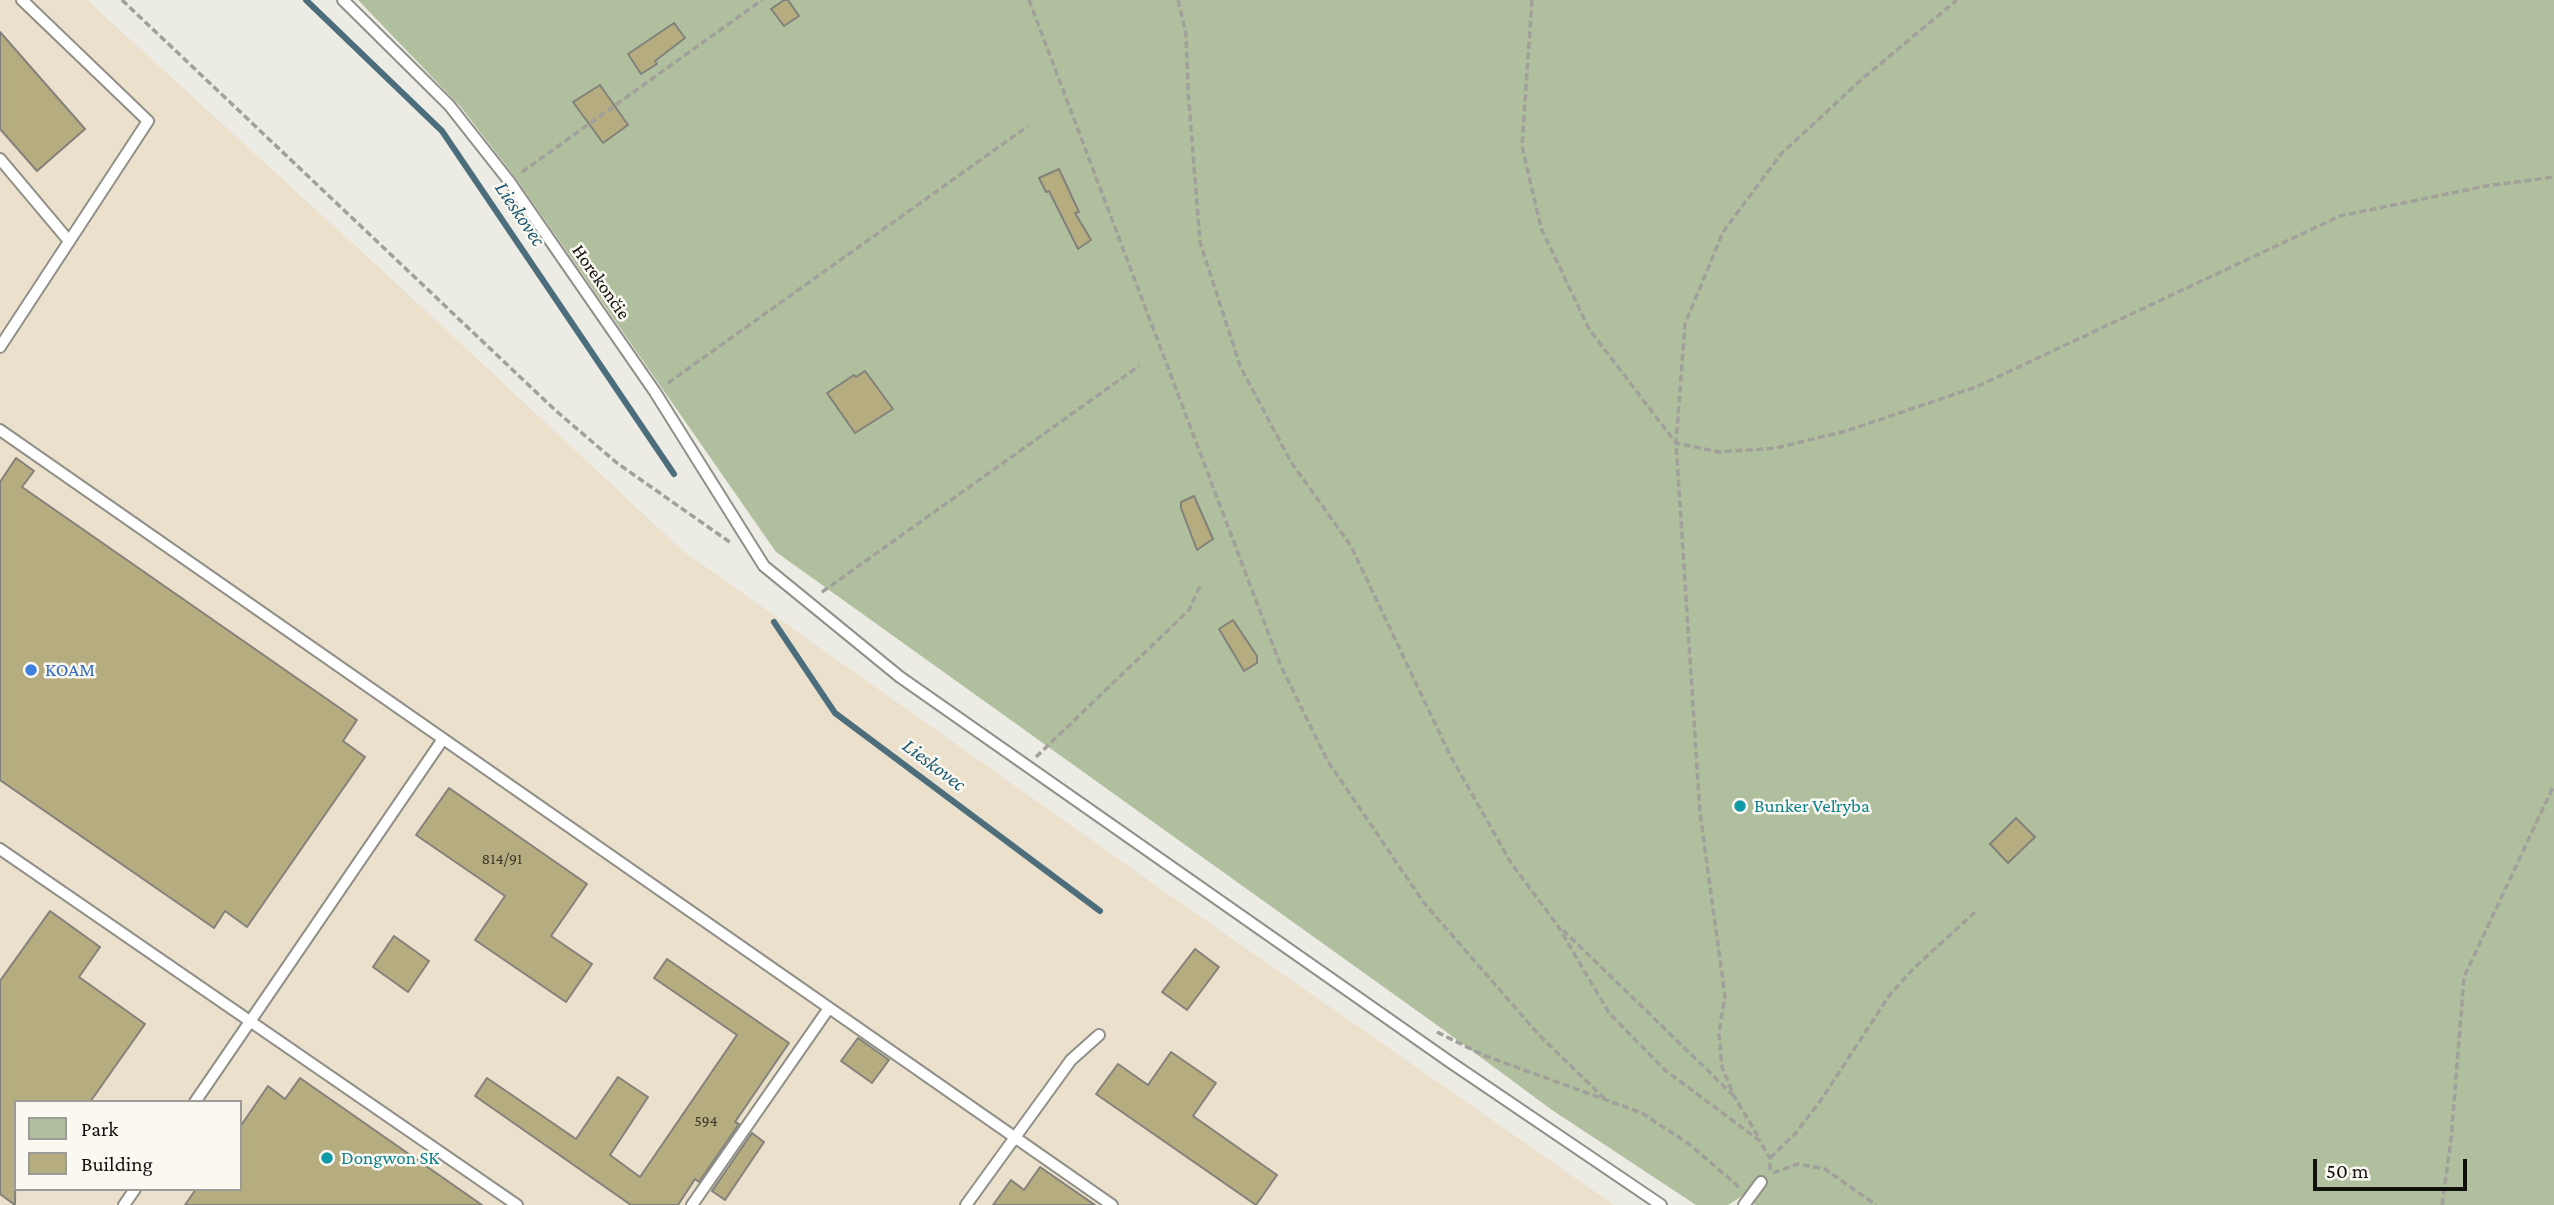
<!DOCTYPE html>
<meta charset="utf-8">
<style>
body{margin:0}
#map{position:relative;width:2554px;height:1205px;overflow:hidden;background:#ecebe4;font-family:"Crimson Pro",serif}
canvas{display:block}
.legend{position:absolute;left:14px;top:1100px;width:228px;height:91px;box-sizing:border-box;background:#faf8f1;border:2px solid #9c9b96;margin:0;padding:9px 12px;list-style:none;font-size:21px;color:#10100d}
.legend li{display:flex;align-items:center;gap:14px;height:35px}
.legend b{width:35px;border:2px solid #9c9b96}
.scale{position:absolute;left:2313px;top:1159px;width:154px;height:32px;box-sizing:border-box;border:4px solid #10100d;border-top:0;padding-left:9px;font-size:21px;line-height:24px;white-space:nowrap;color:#10100d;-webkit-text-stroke:5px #faf8f1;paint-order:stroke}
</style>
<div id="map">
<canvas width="2554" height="1205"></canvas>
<ul class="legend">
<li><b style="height:19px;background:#b0c09f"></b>Park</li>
<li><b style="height:19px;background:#b5ac80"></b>Building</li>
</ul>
<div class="scale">50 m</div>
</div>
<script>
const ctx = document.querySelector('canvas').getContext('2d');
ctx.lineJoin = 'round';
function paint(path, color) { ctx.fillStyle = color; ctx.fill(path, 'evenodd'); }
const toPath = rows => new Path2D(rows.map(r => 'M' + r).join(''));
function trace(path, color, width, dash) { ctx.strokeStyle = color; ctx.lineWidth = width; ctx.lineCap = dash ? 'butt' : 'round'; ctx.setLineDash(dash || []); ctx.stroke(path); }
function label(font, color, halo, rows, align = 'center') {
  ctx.font = font + ' "Crimson Pro",serif'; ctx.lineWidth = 5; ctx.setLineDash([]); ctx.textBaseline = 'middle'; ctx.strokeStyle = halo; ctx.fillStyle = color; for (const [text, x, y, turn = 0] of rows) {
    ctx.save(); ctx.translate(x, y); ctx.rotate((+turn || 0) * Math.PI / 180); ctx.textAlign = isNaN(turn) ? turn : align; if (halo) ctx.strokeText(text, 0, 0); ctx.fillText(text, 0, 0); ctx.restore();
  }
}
paint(toPath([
 [0,0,87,0,398,285,683,551,1165,892,1614,1205,0,1205],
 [16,1102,240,1102,240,1189,16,1189]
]), '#eae0cb');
paint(toPath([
 [358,0,2554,0,2554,1205,1755,1205,1744,1195,1728,1205,1696,1205,1552,1110,1441,1028,776,552,515,177,460,106]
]), '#b0c09f');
trace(toPath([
 [306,0,442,131,674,474],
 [774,622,835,713,1100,911]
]), '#4c6e7c', 6);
const building = toPath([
 [784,0,788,0,799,16,784,26,771,9,784,0],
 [674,23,685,38,655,61,657,64,641,74,628,54,674,23],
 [0,32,85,129,37,171,0,129,0,32],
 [600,85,628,125,603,143,573,102,600,85],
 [1059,169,1079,212,1075,213,1091,240,1078,249,1049,191,1046,192,1039,178,1059,169],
 [865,371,893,409,855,433,827,393,854,375,856,377,865,371],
 [16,458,34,471,22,487,357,720,343,741,365,757,247,927,225,911,214,928,0,780,0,482,16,458],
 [1194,496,1213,539,1197,550,1181,508,1181,502,1194,496],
 [1233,620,1257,656,1257,663,1244,671,1219,629,1233,620],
 [449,788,587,884,551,936,592,964,566,1002,475,940,505,896,416,835,449,788],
 [2016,818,2035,837,2008,863,1990,844,2016,818],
 [50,911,100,947,79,977,145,1024,90,1102,16,1102,15,1205,0,1194,0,981,50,911],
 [394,936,429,961,408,992,373,967,394,936],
 [1195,949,1219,967,1187,1010,1162,992,1195,949],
 [667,959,789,1043,735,1122,739,1124,699,1182,695,1179,678,1205,631,1205,475,1096,487,1078,576,1139,618,1077,648,1097,610,1155,640,1177,737,1035,654,978,667,959],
 [858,1038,889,1060,872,1083,841,1061,858,1038],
 [1171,1052,1216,1083,1193,1116,1277,1175,1256,1205,1096,1094,1118,1064,1148,1085,1171,1052],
 [300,1078,482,1205,185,1205,196,1189,240,1189,240,1127,268,1086,285,1099,300,1078],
 [752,1133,764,1142,725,1200,712,1191,752,1133],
 [1040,1167,1095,1205,993,1205,1011,1180,1024,1190,1040,1167]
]);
paint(building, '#b5ac80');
trace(building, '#82817b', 2);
const lane = toPath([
 [343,0,449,105,509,181,655,392,764,566,900,677,1450,1062,1661,1205],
 [0,159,69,241],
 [0,347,148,121,22,0],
 [0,430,1112,1205],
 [0,849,517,1205],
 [195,1102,443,739],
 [124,1205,135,1189],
 [692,1205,829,1008],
 [966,1205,1071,1060,1099,1035],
 [1744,1205,1761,1182]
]);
trace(lane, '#908f88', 14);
trace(toPath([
 [122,0,555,410,617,463,731,543],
 [1029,0,1280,664,1327,760,1424,903,1540,1036,1606,1100],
 [1178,0,1186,34,1188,90,1200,242,1240,366,1291,462,1351,546,1450,755,1511,863,1558,926,1609,1013,1665,1070,1760,1141,1770,1158,1770,1171],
 [1532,0,1522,146,1541,228,1589,329,1676,443,1719,452,1776,448,1846,431,1976,387,2340,216,2486,186,2554,177],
 [522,172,762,0],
 [668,383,1028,126],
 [822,592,1139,366],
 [1036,757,1189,610,1200,586],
 [1563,930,1733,1095],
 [1437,1032,1483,1055,1642,1113,1689,1144,1739,1187],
 [1758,1136,1734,1096,1722,1067,1719,1033,1725,996,1700,813,1676,443,1685,324,1723,232,1781,154,1862,79,1957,0],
 [1770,1158,1795,1134,1821,1100,1889,996,1914,968,1975,912],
 [1773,1173,1798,1164,1825,1169,1876,1205],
 [2442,1205,2451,1140,2464,977,2554,785]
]), '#a1a09a', 3.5, [7, 3.5]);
trace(lane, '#fff', 10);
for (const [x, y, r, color] of [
 [31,670,7,"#3f7fe0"],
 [1740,806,7,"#0f9aa8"],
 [327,1158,7,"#0f9aa8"]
]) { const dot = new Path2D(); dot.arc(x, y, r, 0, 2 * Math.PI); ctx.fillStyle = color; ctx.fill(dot); trace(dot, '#faf8f1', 2.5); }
label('16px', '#39372a', null, [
 ["814/91",502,859],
 ["594",706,1121]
]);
label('19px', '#10100d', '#faf8f1', [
 ["Horekončie",601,282,55]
]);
label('19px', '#366cbe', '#faf8f1', [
 ["KOAM",45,670]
], 'left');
label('19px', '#0d838f', '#faf8f1', [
 ["Bunker Veľryba",1754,806],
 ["Dongwon SK",341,1158]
], 'left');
label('italic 21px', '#1b5a72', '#faf8f1', [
 ["Lieskovec",520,214,56],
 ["Lieskovec",934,765,37]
]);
</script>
